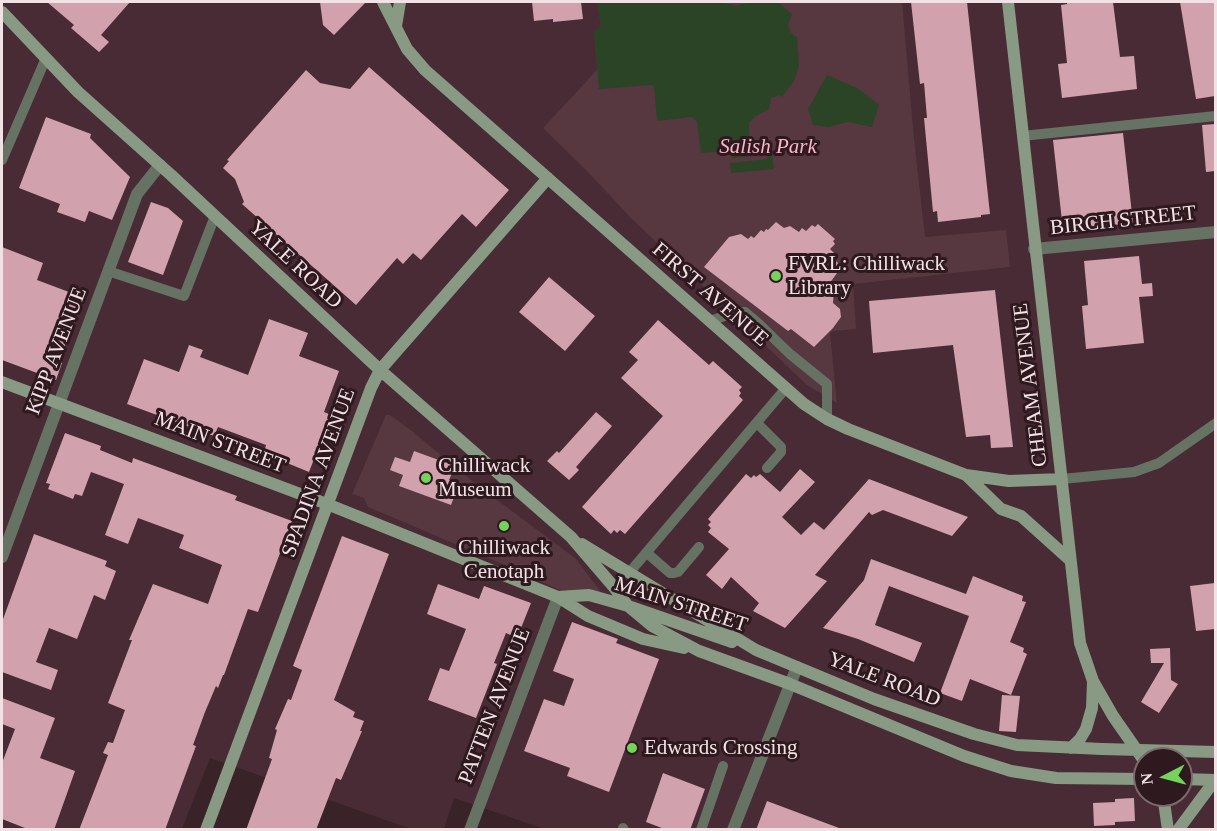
<!DOCTYPE html>
<style>
body{margin:0}
#map{position:relative;width:1217px;height:831px;overflow:hidden;background:#392228;font-family:"Times New Roman",serif}
canvas{display:block}
.frame{position:absolute;inset:0;border:3px solid #f2e2e6;pointer-events:none}
.north{position:absolute;left:1133px;top:747px;width:60px;height:60px;box-sizing:border-box;background:#2e191f;border:2px solid #7c696f;border-radius:50%;rotate:264deg;font-size:16px;font-weight:700;line-height:24px;text-align:center;color:#f2e2e6}
.north::after{content:'';display:block;margin:auto;width:21px;height:27px;background:#75d25b;clip-path:polygon(50% 0,100% 100%,50% 72%,0 100%)}
</style>
<div id="map">
<canvas width="1217" height="831"></canvas>
<div class="frame"></div>
<div class="north">N</div>
</div>
<script>
const ctx = document.querySelector('canvas').getContext('2d');
ctx.lineJoin = 'round';
function paint(path, color) { ctx.fillStyle = color; ctx.fill(path, 'evenodd'); }
const toPath = rows => new Path2D(rows.map(r => 'M' + r).join(''));
function trace(path, color, width, dash) { ctx.strokeStyle = color; ctx.lineWidth = width; ctx.lineCap = dash ? 'butt' : 'round'; ctx.setLineDash(dash || []); ctx.stroke(path); }
function label(font, color, halo, rows, align = 'center') {
  ctx.font = font + ' "Times New Roman",serif'; ctx.lineWidth = 6; ctx.setLineDash([]); ctx.textBaseline = 'middle'; ctx.strokeStyle = halo; ctx.fillStyle = color; for (const [text, x, y, turn = 0] of rows) {
    ctx.save(); ctx.translate(x, y); ctx.rotate((+turn || 0) * Math.PI / 180); ctx.textAlign = isNaN(turn) ? turn : align; if (halo) ctx.strokeText(text, 0, 0); ctx.fillText(text, 0, 0); ctx.restore();
  }
}
paint(toPath([
 [2,2,1215,2,1215,829,547,830,454,798,444,829,411,829,210,758,182,829,2,830],
 [1145,759,1181,759,1181,795,1145,795]
]), '#482b34');
paint(toPath([
 [597,2,902,2,914,139,925,237,1006,230,1010,267,853,284,856,329,833,331,830,333,837,403,807,385,631,218,588,172,543,128,597,70,594,31,601,27],
 [386,415,390,415,413,432,477,485,575,558,601,592,565,592,557,589,521,572,368,507,364,498,352,494]
]), '#573740');
paint(toPath([
 [597,2,721,2,735,6,753,2,778,2,792,14,788,25,791,33,797,37,799,66,794,81,782,97,779,95,771,98,769,109,756,116,749,123,749,142,751,146,763,145,763,155,732,158,730,151,701,153,697,122,692,117,657,121,654,87,651,85,599,89,594,31,601,27],
 [827,75,859,89,879,105,872,127,848,122,828,127,813,125,808,109],
 [768,145,771,145,774,169,731,173,730,163,767,159]
]), '#2b4425');
paint(toPath([
 [47,2,130,2,101,35,109,42,99,52,71,28,74,25],
 [320,2,366,2,334,35,323,25],
 [532,2,581,2,583,19,553,22,553,19,534,21],
 [911,2,967,2,990,214,981,215,981,217,938,222,937,211,933,212,924,118,927,118,924,83,920,84],
 [1067,2,1113,2,1120,57,1134,56,1137,89,1062,98,1058,64,1067,63,1061,5,1067,4],
 [1180,2,1215,2,1215,96,1196,99],
 [369,67,509,190,476,227,462,214,421,260,413,253,403,264,397,258,356,305,242,204,244,202,235,179,223,168,229,161,227,160,306,70,320,83,350,89],
 [46,117,91,134,90,138,130,177,112,220,89,211,85,222,57,212,60,204,19,188],
 [1215,124,1215,171,1206,172,1202,125],
 [1123,133,1133,223,1063,230,1053,140],
 [151,202,168,208,183,221,163,275,128,262],
 [776,222,784,228,790,226,799,232,802,228,806,231,812,225,815,227,818,224,835,239,833,241,835,244,830,249,834,253,832,257,839,264,837,266,840,269,829,284,834,289,833,303,840,309,841,317,833,328,814,347,791,329,788,331,704,267,729,237,741,234,748,239,751,236,754,238,761,230,764,232,766,229,768,230],
 [2,247,43,263,37,280,85,298,58,362,62,363,56,380,2,360],
 [1139,256,1142,284,1152,283,1153,296,1139,297,1144,343,1086,349,1082,306,1088,305,1084,261],
 [549,277,595,316,565,351,519,312],
 [995,290,1013,447,991,448,990,435,966,437,953,345,873,353,869,301],
 [269,319,308,333,299,356,339,371,324,412,331,415,309,472,287,463,289,458,265,449,266,445,218,427,214,436,127,404,144,359,179,372,189,345,203,350,200,357,248,375],
 [658,320,709,365,713,361,742,387,739,390,741,393,739,396,743,400,625,534,620,530,617,533,614,530,611,534,582,507,663,416,621,378,638,360,629,352],
 [596,412,612,426,576,467,579,470,569,480,547,461,557,451,559,453],
 [65,433,101,446,100,450,132,463,133,458,237,496,235,500,292,521,258,612,248,609,224,675,223,675,218,688,216,686,205,712,193,745,196,746,165,830,79,830,108,755,103,753,108,742,113,743,125,710,108,703,132,640,129,640,153,584,208,604,222,565,179,548,184,535,138,518,128,544,105,535,124,484,91,472,82,496,75,494,73,499,48,489,50,484,46,483],
 [414,451,455,466,449,480,459,484,451,505,399,486,403,475,390,470,395,457,410,462],
 [800,469,815,482,782,517,801,535,814,522,824,530,869,479,968,517,952,536,883,510,872,515,869,512,815,575,827,581,785,628,753,611,759,603,731,577,722,589,706,575,729,549,708,532,711,528,708,525,711,522,708,519,746,474,751,478,754,475,756,477,760,474,780,492],
 [34,534,107,561,105,566,116,571,105,600,94,595,77,639,49,628,36,662,58,670,51,690,2,672,2,622],
 [342,536,389,554,334,700,355,712,353,717,364,721,360,731,362,731,341,780,336,778,316,830,246,830,272,759,269,758,277,730,275,729,288,699,291,700,302,670,293,666],
 [871,559,966,594,973,576,1023,596,1022,601,1026,602,1010,642,1024,648,1023,652,1027,654,1011,695,970,679,962,701,940,693,969,616,889,586,875,625,922,643,914,662,858,639,823,628,864,580],
 [1215,583,1215,629,1196,631,1190,586],
 [438,584,479,599,484,586,531,603,517,638,506,633,494,663,497,664,476,718,428,700,440,668,449,671,466,629,427,614],
 [572,622,618,639,616,643,659,659,609,792,567,776,570,768,524,751,544,699,564,706,574,679,553,671],
 [1170,648,1171,680,1178,684,1159,713,1141,702,1164,663,1151,663,1150,649],
 [1002,695,1020,696,1016,732,999,731],
 [2,698,55,718,40,758,75,771,54,830,30,830,2,819,2,763,15,729,2,724],
 [663,773,705,789,690,830,667,830,646,822],
 [1134,798,1135,821,1115,822,1115,825,1094,826,1093,803,1115,802,1115,799],
 [767,801,839,828,839,830,756,830]
]), '#d1a1ad');
trace(toPath([
 [1022,136,1216,116],
 [2,160,46,58],
 [108,271,184,296,215,216],
 [710,321,736,312,745,312,758,323,790,354,827,384,827,419],
 [757,423,781,447,781,452,767,468],
 [1062,479,1134,472,1159,463,1216,423],
 [647,553,670,573,674,573,678,572,699,547],
 [629,573,786,388],
 [623,828,624,830],
 [701,830,723,766]
]), '#667263', 10);
trace(toPath([
 [1034,249,1216,232],
 [2,557,137,194,160,165],
 [470,830,558,597],
 [733,830,797,667]
]), '#667263', 12);
trace(toPath([
 [383,2,407,49,425,70,804,404,827,419,848,429,966,475,1009,481,1062,479],
 [1008,2,1080,643,1093,681,1113,716,1145,762],
 [2,12,78,92,171,175,380,370,571,537,613,586,628,606,652,626,699,651,790,684,964,756,1011,771,1056,778,1145,779],
 [396,26,400,2],
 [2,382,327,504,558,597,588,616,643,639,684,648],
 [966,475,1001,509,1021,516,1070,560],
 [582,544,756,650,874,699,974,734,1017,745,1102,749,1216,752],
 [558,597,589,595,628,606,732,642],
 [1071,748,1080,739,1086,729,1092,708,1093,682],
 [1181,779,1216,780],
 [1163,795,1168,830],
 [206,830,371,388,380,370,548,178],
 [1178,830,1215,780]
]), '#889a83', 12);
for (const [x, y, r, color] of [
 [776,276,6,"#75d25b"],
 [426,478,6,"#75d25b"],
 [504,526,6,"#75d25b"],
 [632,748,6,"#75d25b"]
]) { const dot = new Path2D(); dot.arc(x, y, r, 0, 2 * Math.PI); ctx.fillStyle = color; ctx.fill(dot); trace(dot, '#2e191f', 2); }
label('italic 21px', '#feb4c8', '#2e191f', [
 ["Salish Park",768,147]
]);
label('21px', '#f2e2e6', '#2e191f', [
 ["BIRCH STREET",1123,221,-6],
 ["YALE ROAD",295,265,43],
 ["FIRST AVENUE",710,295,41],
 ["KIPP AVENUE",57,351,-69],
 ["CHEAM AVENUE",1031,385,-97],
 ["MAIN STREET",220,443,21],
 ["SPADINA AVENUE",319,473,-70],
 ["MAIN STREET",681,605,18],
 ["YALE ROAD",884,680,21],
 ["PATTEN AVENUE",495,706,-69]
]);
label('21px', '#f2e2e6', '#2e191f', [
 ["FVRL: Chilliwack",788,264],
 ["Library",788,288],
 ["Chilliwack",438,466],
 ["Museum",438,490],
 ["Chilliwack",504,548,"center"],
 ["Cenotaph",504,572,"center"],
 ["Edwards Crossing",644,748]
], 'left');
</script>
